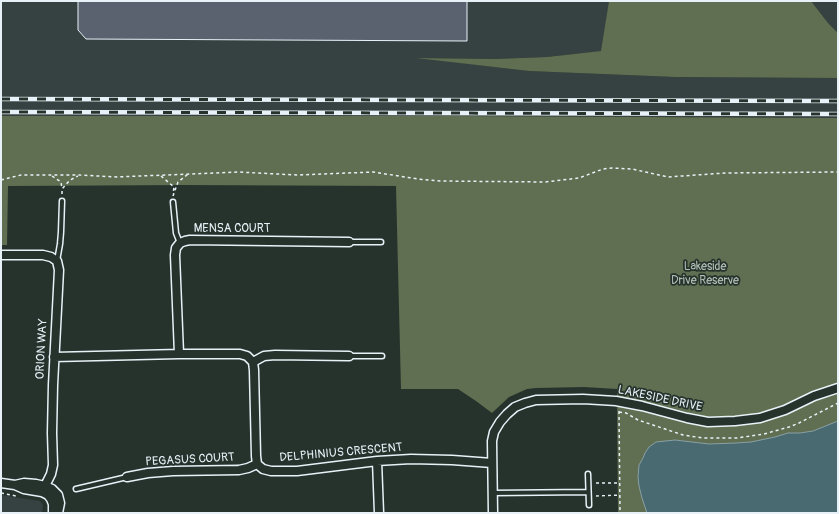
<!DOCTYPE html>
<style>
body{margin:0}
#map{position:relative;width:839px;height:514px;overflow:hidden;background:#26332d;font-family:Pangolin,sans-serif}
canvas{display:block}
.frame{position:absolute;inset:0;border:2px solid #e8f1f8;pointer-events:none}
</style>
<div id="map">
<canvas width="839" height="514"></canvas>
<div class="frame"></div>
</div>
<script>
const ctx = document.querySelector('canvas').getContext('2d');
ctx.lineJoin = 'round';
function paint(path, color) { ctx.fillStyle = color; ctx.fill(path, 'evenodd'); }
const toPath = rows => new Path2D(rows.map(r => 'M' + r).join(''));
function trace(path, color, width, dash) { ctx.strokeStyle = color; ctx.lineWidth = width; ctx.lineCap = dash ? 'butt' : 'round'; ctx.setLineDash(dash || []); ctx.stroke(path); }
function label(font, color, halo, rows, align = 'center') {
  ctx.font = font + ' Pangolin,sans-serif'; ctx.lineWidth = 3.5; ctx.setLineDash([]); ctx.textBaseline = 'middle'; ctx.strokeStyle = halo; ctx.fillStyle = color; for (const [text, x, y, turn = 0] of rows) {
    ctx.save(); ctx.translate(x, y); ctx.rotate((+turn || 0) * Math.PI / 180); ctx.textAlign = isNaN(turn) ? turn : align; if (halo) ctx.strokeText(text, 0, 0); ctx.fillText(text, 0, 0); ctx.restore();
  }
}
paint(toPath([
 [1,1,609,1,602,51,547,57,495,59,421,58,529,71,675,77,838,78,838,118,452,116,1,116],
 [811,1,838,1,838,33,828,23],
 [1,495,40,501,43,505,42,513,1,513]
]), '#364141');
paint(toPath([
 [609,1,811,1,828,23,838,33,838,78,675,77,529,71,416,58,495,59,547,57,601,51],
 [1,116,452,116,838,118,838,513,618,513,617,389,584,387,536,388,527,389,509,397,492,413,476,401,458,389,401,389,396,186,185,185,8,186,7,245,1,245]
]), '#606f51');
const water = toPath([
 [838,421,838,513,647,513,642,498,639,486,638,477,639,465,643,458,645,453,649,447,656,442,675,440,709,444,736,443,751,442,775,437,788,433,800,433,813,431,838,421]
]);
paint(water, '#496a70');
trace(water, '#89a0a6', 1);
const building = toPath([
 [78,1,467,1,467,41,86,39,78,30,78,1]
]);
paint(building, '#5a626f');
trace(building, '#e8f1f8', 1);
const service = toPath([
 [173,202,176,233,180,243],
 [349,242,381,242],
 [57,261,60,244,61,232,62,201],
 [349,356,382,356],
 [588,474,589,505],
 [76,489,127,477],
 [493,493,588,492]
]);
const minor = toPath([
 [1,255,43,255,51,257,57,261,59,270,53,385,52,433,53,465,51,474,42,492],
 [179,354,175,255,176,248,180,243,185,241,190,240,349,242],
 [54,357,179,354,240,354,247,356,253,362,254,370,256,456,257,464,263,469,271,471,297,471,377,461,411,459,452,460,492,463],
 [253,362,264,356,275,355,349,356],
 [377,461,379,513],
 [127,477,148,473,173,471,239,470,248,468,257,464],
 [1,483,15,485,24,489,42,492,48,495,51,499,53,504,53,513],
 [15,485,24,483,36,484,45,486,52,489,58,495,60,503,58,513],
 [493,513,492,441,494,432,500,422,507,414,515,407,525,403,536,400,583,399,616,401,642,406,687,418,708,422,735,421,760,418,785,410,814,396,838,388]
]);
trace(service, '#e8f1f8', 7);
trace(minor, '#e8f1f8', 11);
trace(toPath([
 [52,176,61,182,62,189],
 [161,176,174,187,173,194],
 [1,180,21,175,79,175,117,177,238,172,297,175,373,172,418,179,440,181,545,182,579,178,603,169,612,168,632,169,668,177,725,173,838,172],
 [62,194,62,189,70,180,78,176],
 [173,196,178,182,188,174],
 [619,411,620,513],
 [619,412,626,413,638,420,683,435,703,438,737,438,764,434,789,427,799,423,838,403],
 [596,483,620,483],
 [1,493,16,496],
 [596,496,620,495]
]), '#e8f1f8', 1.5, [3, 3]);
trace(service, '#26332d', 4);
trace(minor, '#26332d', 8);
const rail = toPath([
 [1,99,838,101],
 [1,112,838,114]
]);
trace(rail, '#e8f1f8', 4.5);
trace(rail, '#26332d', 3, [9]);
label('12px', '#e8f1f8', '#26332d', [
 ["MENSA COURT",232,229],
 ["ORION WAY",42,349,-87],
 ["LAKESIDE DRIVE",660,399,12],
 ["DELPHINIUS CRESCENT",341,453,-5],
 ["PEGASUS COURT",190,460,-3]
]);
label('12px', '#b2bdb5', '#26332d', [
 ["Lakeside",705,267],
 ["Drive Reserve",705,281]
]);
</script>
